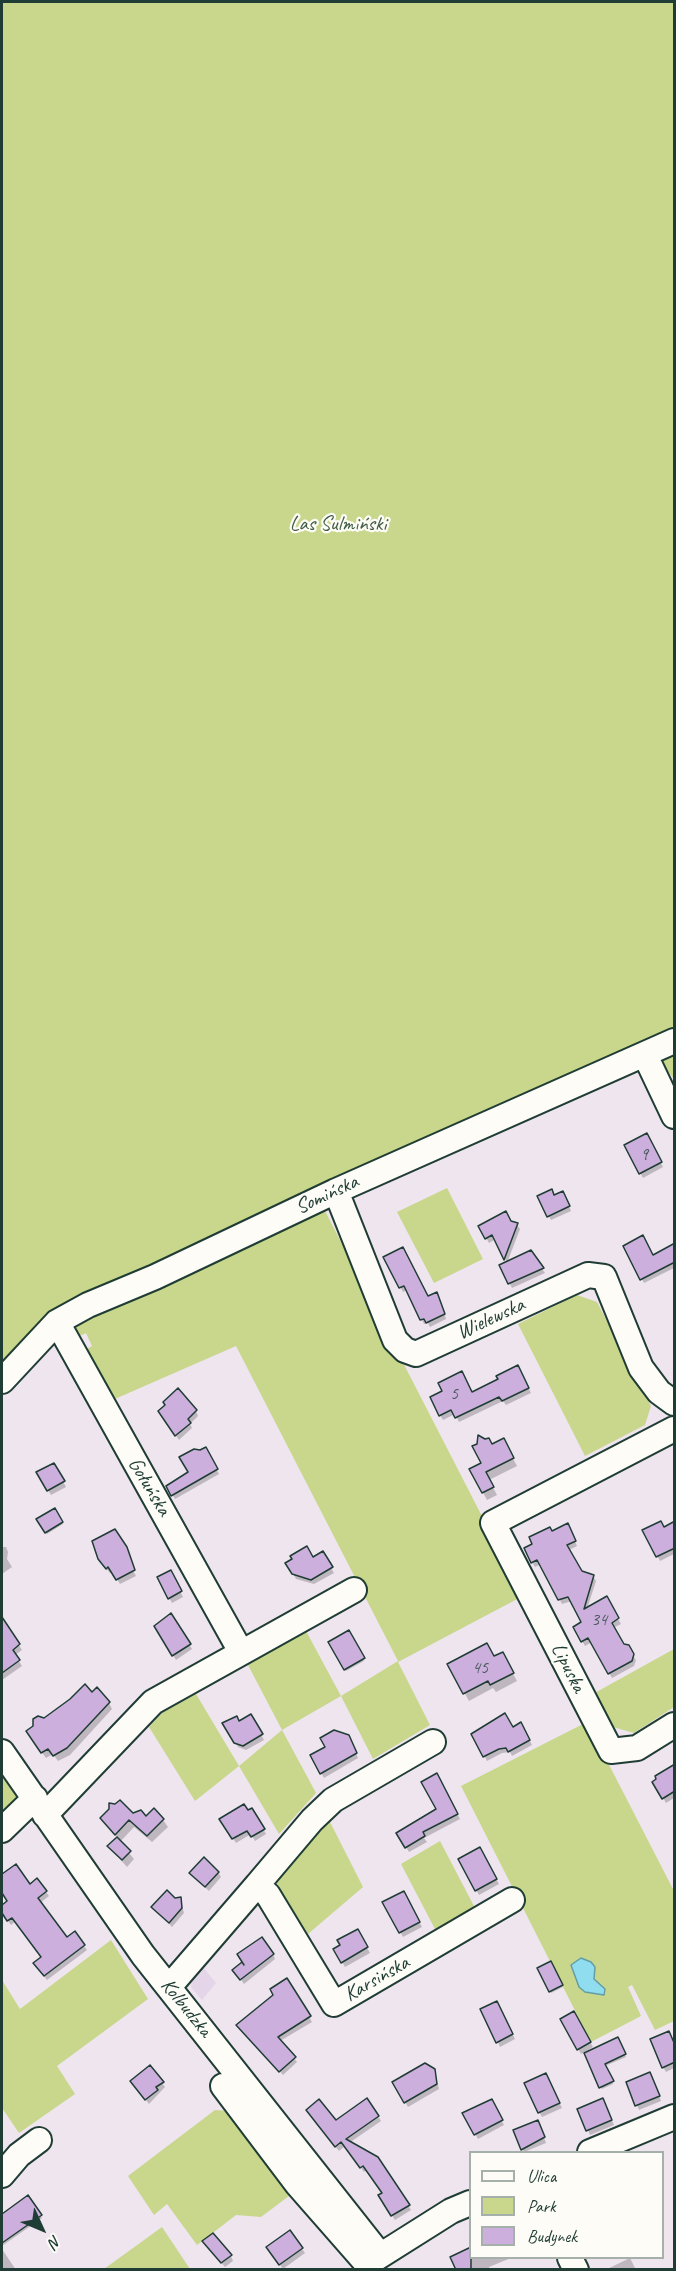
<!DOCTYPE html>
<meta charset="utf-8">
<style>
body{margin:0}
#map{position:relative;width:676px;height:2271px;overflow:hidden;background:#eee5ef;font-family:Caveat,sans-serif}
canvas{display:block}
.frame{position:absolute;inset:0;border:3px solid #1f3d34;pointer-events:none}
.legend{position:absolute;left:469px;top:2151px;width:195px;height:108px;box-sizing:border-box;background:#fdfcf7;border:2px solid #a4b0a9;margin:0;padding:8px 10px;list-style:none;font-size:18px;color:#1f3d34}
.legend li{display:flex;align-items:center;gap:12px;height:30px}
.legend b{width:30px;border:2px solid #a4b0a9}
.north{position:absolute;left:12px;top:2199px;width:60px;height:60px;-webkit-text-stroke:4px #fdfcf7;paint-order:stroke;rotate:134deg;font-size:16px;font-weight:700;line-height:24px;text-align:center;color:#1f3d34}
.north::after{content:'';display:block;margin:auto;width:21px;height:27px;background:#1f3d34;clip-path:polygon(50% 0,100% 100%,50% 72%,0 100%)}
</style>
<div id="map">
<canvas width="676" height="2271"></canvas>
<div class="frame"></div>
<ul class="legend">
<li><b style="height:8px;background:#fdfcf7"></b>Ulica</li>
<li><b style="height:16px;background:#c8d78b"></b>Park</li>
<li><b style="height:16px;background:#ccafdc"></b>Budynek</li>
</ul>
<div class="north">N</div>
</div>
<script>
const ctx = document.querySelector('canvas').getContext('2d');
ctx.lineJoin = 'round';
function paint(path, color) { ctx.fillStyle = color; ctx.fill(path, 'evenodd'); }
const toPath = rows => new Path2D(rows.map(r => 'M' + r).join(''));
function trace(path, color, width, dash) { ctx.strokeStyle = color; ctx.lineWidth = width; ctx.lineCap = dash ? 'butt' : 'round'; ctx.setLineDash(dash || []); ctx.stroke(path); }
function label(font, color, halo, rows, align = 'center') {
  ctx.font = font + ' Caveat,sans-serif'; ctx.lineWidth = 4.5; ctx.setLineDash([]); ctx.textBaseline = 'middle'; ctx.strokeStyle = halo; ctx.fillStyle = color; for (const [text, x, y, turn = 0] of rows) {
    ctx.save(); ctx.translate(x, y); ctx.rotate((+turn || 0) * Math.PI / 180); ctx.textAlign = isNaN(turn) ? turn : align; if (halo) ctx.strokeText(text, 0, 0); ctx.fillText(text, 0, 0); ctx.restore();
  }
}
paint(toPath([
 [203,1967,216,1983,202,2000,191,1987,192,1979]
]), '#e4d5e9');
paint(toPath([
 [2,2,674,2,674,1079,649,1047,46,1317,2,1366],
 [447,1188,483,1259,434,1283,397,1212],
 [322,1205,523,1596,398,1662,430,1725,373,1759,341,1696,282,1730,316,1793,279,1834,239,1766,195,1801,149,1727,163,1712,196,1694,239,1766,282,1730,248,1665,306,1631,341,1696,398,1661,236,1346,108,1402,82,1352,92,1346,86,1333,75,1338,70,1328,77,1318],
 [577,1295,597,1302,651,1406,645,1425,585,1456,518,1324],
 [674,1649,674,1707,634,1733,606,1725,591,1695],
 [587,1722,674,1891,674,2021,655,2030,632,1985,628,1987,641,2016,591,2042,461,1786],
 [2,1775,21,1802,2,1819],
 [329,1820,363,1887,308,1934,276,1883],
 [440,1841,475,1908,436,1931,401,1864],
 [111,1940,148,1999,57,2066,75,2094,19,2133,2,2108,2,1980,20,2009],
 [215,2110,231,2111,293,2193,261,2217,236,2215,197,2245,167,2204,154,2215,128,2176],
 [162,2227,190,2269,104,2269]
]), '#c8d78b');
const water = toPath([
 [581,1958,591,1962,595,1967,594,1979,605,1989,604,1995,585,1992,579,1987,571,1965,581,1958]
]);
paint(water, '#90ddf0');
trace(water, '#639da5', 1.5);
paint(toPath([
 [646,1135,663,1167,643,1178,626,1146],
 [539,1197,565,1197,571,1211,551,1220],
 [510,1222,517,1225,520,1229,507,1263,496,1239,489,1243,480,1226],
 [625,1246,653,1257,674,1246,674,1268,644,1283],
 [530,1252,545,1273,512,1288,501,1266],
 [385,1258,428,1298,439,1298,446,1319,430,1327,428,1323,424,1324,407,1290,403,1292],
 [518,1367,531,1393,506,1405,503,1401,459,1422,455,1414,443,1420,440,1415,444,1392,472,1393,500,1380],
 [196,1411,198,1416,190,1424,192,1428,179,1440,163,1417],
 [503,1440,517,1466,489,1480,497,1495,487,1500,471,1470,483,1464,492,1446],
 [205,1449,219,1474,175,1499,168,1487,190,1473,200,1452],
 [54,1465,66,1487,51,1495,38,1473],
 [55,1510,63,1524,47,1534,38,1520],
 [570,1530,577,1546,569,1550,581,1573,593,1576,596,1581,587,1609,606,1598,621,1624,613,1628,636,1660,634,1666,612,1678,592,1642,585,1646,575,1628,584,1623,572,1601,562,1604,541,1564,535,1567,532,1562,551,1533],
 [644,1531,673,1546,674,1554,660,1561],
 [2,1547,6,1547,8,1552,7,1559,12,1567,2,1574],
 [322,1553,334,1573,314,1584,296,1579,287,1563,312,1559],
 [129,1563,136,1576,120,1584,112,1571,110,1573,102,1564],
 [170,1572,183,1597,172,1603,159,1578],
 [170,1615,192,1649,176,1660,156,1627],
 [8,1629,22,1650,15,1655,22,1666,2,1680,2,1633],
 [348,1632,364,1661,346,1671,330,1643],
 [502,1654,517,1681,496,1692,493,1688,469,1701,449,1665,494,1658],
 [92,1694,109,1703,112,1709,70,1755,58,1761,53,1754,46,1758,31,1737],
 [251,1716,264,1740,246,1750,238,1747,225,1724,239,1723],
 [521,1724,532,1745,512,1756,510,1752,502,1753,487,1761,473,1734,512,1729],
 [351,1742,358,1758,324,1778,312,1756],
 [674,1772,674,1798,666,1803,654,1782],
 [436,1775,460,1819,424,1838,427,1842,409,1852,398,1833,438,1810],
 [252,1810,266,1834,255,1841,251,1834,236,1843,221,1819],
 [133,1814,163,1820,168,1827,152,1842,134,1827,120,1842,134,1859,127,1867,109,1847,118,1838,107,1826],
 [479,1849,499,1884,479,1895,460,1860],
 [15,1866,30,1886,37,1880,49,1896,40,1903,67,1939,84,1946,87,1950,47,1980,38,1968,43,1957,16,1921,11,1925,2,1912,2,1907,8,1901,2,1892,2,1876],
 [218,1872,221,1877,209,1891,191,1874],
 [404,1893,422,1927,403,1937,385,1903],
 [175,1899,180,1899,184,1913,172,1927,153,1907],
 [357,1931,370,1953,345,1967,335,1949],
 [273,1954,275,1959,244,1984,234,1970,244,1963],
 [550,1963,563,1987,551,1993,539,1969],
 [287,1980,312,2022,280,2041,297,2062,283,2075,238,2025,275,1996],
 [499,2007,515,2039,500,2047,498,2042],
 [574,2013,593,2047,581,2054,562,2019],
 [618,2039,626,2057,605,2066,613,2084,602,2089,586,2054],
 [674,2047,674,2068,666,2072,663,2067],
 [434,2070,439,2089,408,2107,394,2082],
 [652,2078,661,2101,639,2110,637,2105],
 [548,2080,562,2108,542,2117,539,2112],
 [162,2083,165,2087,149,2104,135,2086],
 [491,2101,504,2125,478,2139,464,2114],
 [605,2104,614,2125,590,2135,588,2130],
 [310,2115,335,2122,378,2116,381,2121,349,2143,377,2158,411,2210,395,2220,380,2196,384,2194,367,2170,364,2172,345,2146,339,2151],
 [540,2126,546,2143,524,2152,515,2131],
 [28,2197,42,2218,2,2246,2,2228,10,2222],
 [207,2246,231,2256,233,2261,225,2267],
 [2,2249,16,2270,2,2270],
 [302,2249,305,2253,283,2269,271,2252],
 [470,2258,511,2258,489,2267,490,2270,458,2270],
 [630,2258,636,2270,605,2270]
]), '#0003');
const building = toPath([
 [647,1133,662,1162,639,1174,624,1145,647,1133],
 [552,1189,554,1195,563,1191,570,1206,547,1217,537,1196,552,1189],
 [506,1211,511,1221,518,1223,504,1260,492,1235,485,1239,478,1226,506,1211],
 [643,1235,653,1255,675,1243,675,1262,640,1280,623,1246,643,1235],
 [403,1247,428,1296,437,1292,445,1314,426,1323,424,1319,420,1320,404,1286,399,1288,383,1257,403,1247],
 [531,1250,544,1268,508,1284,499,1265,531,1250],
 [518,1365,529,1388,502,1401,499,1397,455,1418,451,1410,439,1416,430,1397,442,1391,438,1383,462,1371,472,1392,498,1379,496,1376,518,1365],
 [178,1388,197,1410,188,1419,191,1423,175,1436,158,1411,165,1405,163,1402,178,1388],
 [478,1435,485,1439,489,1438,492,1444,504,1438,514,1458,486,1472,494,1487,482,1493,469,1469,481,1463,472,1446,477,1444,478,1435],
 [206,1447,218,1469,171,1496,166,1486,188,1472,179,1457,194,1449,200,1450,206,1447],
 [54,1463,65,1481,47,1491,36,1472,54,1463],
 [55,1508,63,1522,45,1533,36,1519,55,1508],
 [661,1521,664,1527,675,1521,675,1548,656,1557,642,1530,661,1521],
 [568,1523,576,1541,567,1545,582,1571,594,1575,584,1609,607,1596,619,1618,612,1623,624,1644,629,1645,634,1654,632,1661,608,1674,588,1638,581,1642,573,1627,581,1622,568,1597,558,1600,537,1560,531,1563,524,1548,532,1544,529,1537,550,1527,552,1531,568,1523],
 [115,1529,127,1547,135,1570,116,1580,108,1567,106,1569,98,1559,92,1541,115,1529],
 [307,1546,313,1557,323,1551,333,1567,311,1580,292,1574,285,1563,292,1559,290,1556,307,1546],
 [171,1570,182,1591,168,1599,157,1577,171,1570],
 [171,1613,191,1644,172,1656,154,1626,171,1613],
 [2,1617,20,1644,13,1650,20,1660,2,1673,2,1617],
 [349,1630,365,1658,344,1670,328,1642,349,1630],
 [487,1643,494,1656,503,1652,514,1673,490,1685,488,1681,463,1694,447,1664,487,1643],
 [85,1684,92,1692,97,1687,110,1702,67,1748,53,1756,48,1749,41,1753,26,1731,33,1726,33,1719,38,1716,44,1718,70,1699,85,1684],
 [505,1713,513,1727,521,1722,530,1740,508,1752,506,1748,499,1749,483,1757,471,1734,505,1713],
 [251,1714,263,1734,243,1746,234,1743,222,1723,237,1716,239,1721,251,1714],
 [334,1730,349,1735,357,1753,320,1774,310,1755,325,1747,320,1738,334,1730],
 [675,1764,675,1791,662,1799,652,1782,656,1779,655,1776,675,1764],
 [437,1773,458,1814,423,1832,425,1836,405,1848,396,1833,436,1809,421,1782,437,1773],
 [120,1800,133,1813,141,1810,146,1816,154,1808,164,1819,147,1836,129,1820,115,1835,100,1818,109,1809,109,1803,115,1804,120,1800],
 [244,1804,248,1810,252,1808,265,1829,251,1837,247,1831,232,1839,219,1819,244,1804],
 [117,1837,131,1851,122,1860,107,1846,117,1837],
 [480,1847,497,1879,475,1891,458,1859,480,1847],
 [204,1857,219,1872,205,1887,189,1873,204,1857],
 [16,1864,30,1884,37,1878,47,1891,38,1898,67,1937,75,1931,85,1945,44,1976,33,1963,41,1957,12,1918,7,1921,2,1913,2,1905,7,1901,2,1893,2,1874,16,1864],
 [167,1890,175,1898,181,1897,182,1908,169,1923,151,1907,167,1890],
 [404,1891,420,1922,399,1933,382,1902,404,1891],
 [358,1929,368,1947,341,1963,333,1949,340,1945,337,1940,358,1929],
 [262,1937,274,1954,240,1980,232,1970,242,1962,244,1965,237,1954,262,1937],
 [551,1961,563,1985,549,1992,537,1968,551,1961],
 [287,1978,311,2016,278,2037,296,2057,279,2072,236,2025,273,1995,270,1989,287,1978],
 [497,2001,513,2034,496,2043,480,2009,497,2001],
 [574,2011,591,2042,577,2050,560,2019,574,2011],
 [669,2031,675,2045,675,2062,662,2068,650,2039,669,2031],
 [618,2037,626,2054,605,2064,614,2081,599,2088,584,2053,618,2037],
 [425,2063,435,2069,437,2084,404,2103,392,2082,425,2063],
 [150,2065,164,2082,156,2087,158,2090,145,2100,130,2081,150,2065],
 [650,2072,660,2096,635,2106,626,2082,650,2072],
 [546,2073,560,2103,538,2113,524,2083,546,2073],
 [367,2098,379,2116,346,2139,378,2157,410,2205,391,2216,378,2195,382,2193,363,2166,360,2168,341,2142,335,2147,306,2110,319,2099,336,2120,367,2098],
 [603,2098,612,2120,586,2131,577,2109,603,2098],
 [492,2099,503,2120,474,2135,462,2113,492,2099],
 [538,2120,545,2137,521,2150,513,2130,538,2120],
 [28,2195,42,2215,2,2243,2,2214,28,2195],
 [290,2230,303,2248,279,2265,266,2247,290,2230],
 [213,2233,232,2255,221,2263,202,2241,213,2233],
 [471,2247,471,2270,456,2270,450,2257,471,2247]
]);
paint(building, '#ccafdc');
trace(building, '#1f3d34', 1.5);
const minor = toPath([
 [645,1055,674,1116],
 [336,1191,395,1340,405,1350,416,1354,588,1275,604,1277,641,1368,659,1392,674,1403],
 [57,1322,241,1652],
 [2,1381,57,1322,88,1305,155,1277,336,1191,674,1041],
 [674,1429,493,1523,611,1751,637,1748,674,1725],
 [2,1752,143,1955,380,2255],
 [45,1815,153,1702,354,1590],
 [2,1830,35,1798],
 [257,1885,312,1820,333,1800,433,1742],
 [169,1987,257,1885,268,1895,334,2004,512,1900],
 [223,2086,297,2184,367,2264],
 [590,2152,674,2117],
 [2,2175,19,2155,39,2140],
 [570,2258,576,2270],
 [367,2264,451,2211,470,2203]
]);
trace(minor, '#1f3d34', 28);
trace(minor, '#fdfcf7', 24);
label('18px', '#4a5a5e', null, [
 ["9",644,1155],
 ["5",454,1394],
 ["34",599,1620],
 ["45",480,1668]
]);
label('21px', '#415c45', '#fdfcf7', [
 ["Las Sulmiński",338,524]
]);
label('21px', '#1f3d34', '#fdfcf7', [
 ["Somińska",327,1195,-25],
 ["Wielewska",491,1319,-25],
 ["Gołuńska",149,1487,59],
 ["Lipuska",568,1668,63],
 ["Karsińska",377,1979,-30],
 ["Kolbudzka",186,2008,51]
]);
</script>
